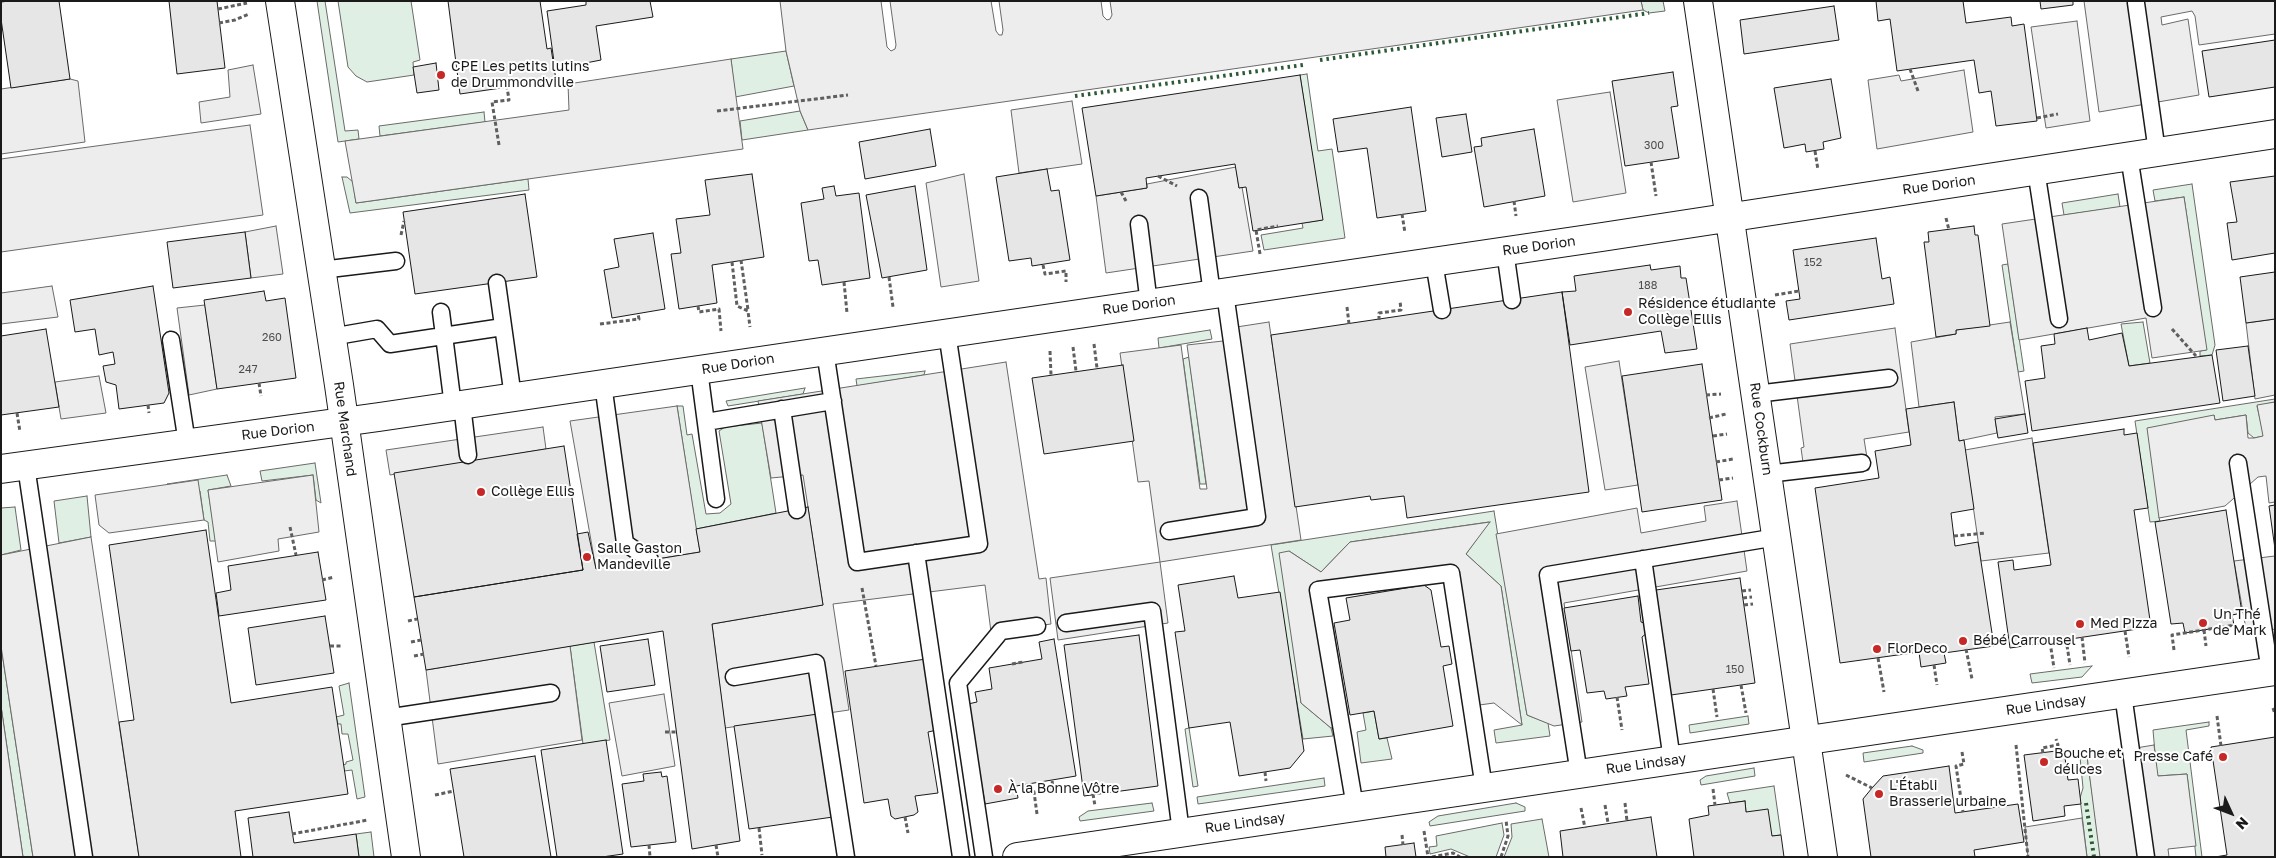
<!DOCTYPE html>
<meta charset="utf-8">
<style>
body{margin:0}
#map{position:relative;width:2276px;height:858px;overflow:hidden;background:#fff;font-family:"Golos Text",sans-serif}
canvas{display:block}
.frame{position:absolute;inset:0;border:2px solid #1a1a1a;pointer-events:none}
.north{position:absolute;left:2206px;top:788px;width:50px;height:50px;-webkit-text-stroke:4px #fff;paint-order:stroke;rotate:133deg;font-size:14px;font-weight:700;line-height:20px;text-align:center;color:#1a1a1a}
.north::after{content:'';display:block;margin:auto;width:18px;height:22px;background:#1a1a1a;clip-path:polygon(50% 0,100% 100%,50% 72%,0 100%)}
</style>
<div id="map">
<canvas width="2276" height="858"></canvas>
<div class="frame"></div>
<div class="north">N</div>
</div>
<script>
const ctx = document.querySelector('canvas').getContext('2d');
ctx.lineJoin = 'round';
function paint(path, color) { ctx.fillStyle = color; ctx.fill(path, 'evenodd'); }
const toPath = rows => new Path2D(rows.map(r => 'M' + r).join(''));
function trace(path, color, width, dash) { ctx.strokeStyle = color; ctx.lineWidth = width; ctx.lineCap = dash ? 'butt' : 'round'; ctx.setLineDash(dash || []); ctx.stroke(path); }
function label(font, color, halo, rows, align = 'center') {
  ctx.font = font + ' "Golos Text",sans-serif'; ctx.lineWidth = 4; ctx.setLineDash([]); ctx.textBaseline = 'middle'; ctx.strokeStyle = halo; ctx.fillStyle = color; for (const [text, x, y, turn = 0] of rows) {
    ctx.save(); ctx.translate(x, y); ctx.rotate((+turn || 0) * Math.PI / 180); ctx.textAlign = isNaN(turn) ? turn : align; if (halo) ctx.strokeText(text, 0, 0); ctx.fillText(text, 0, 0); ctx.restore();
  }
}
const green = toPath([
 [317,1,325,1,345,131,358,130,359,139,338,142,317,1],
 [338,1,411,1,420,60,413,62,414,75,367,82,356,76,348,67,338,1],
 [1641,1,1663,1,1665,11,1649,13,1643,10,1641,1],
 [786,51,794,86,735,97,731,59,786,51],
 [1307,74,1318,151,1332,149,1345,238,1264,250,1261,235,1303,228,1302,223,1322,220,1300,75,1307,74],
 [800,111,808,130,742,140,740,121,800,111],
 [484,112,485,122,380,136,379,126,484,112],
 [342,177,347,177,353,182,356,203,528,179,529,190,350,213,342,177],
 [2192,184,2215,345,2212,355,2200,356,2200,351,2206,350,2184,197,2155,201,2153,190,2192,184],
 [2118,194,2120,207,2064,215,2062,203,2118,194],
 [2008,264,2024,371,2018,372,2002,265,2008,264],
 [2143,322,2150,363,2129,366,2121,324,2143,322],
 [1210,330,1212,339,1159,348,1158,338,1210,330],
 [1189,357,1206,484,1200,484,1183,359,1189,357],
 [925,371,924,375,857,386,856,379,925,371],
 [805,388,803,394,728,406,726,401,805,388],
 [2275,399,2275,402,2257,406,2264,436,2254,438,2248,433,2246,415,2215,420,2214,415,2159,518,2160,521,2150,522,2135,421,2275,399],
 [677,406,683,406,687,435,692,434,706,514,720,513,731,504,719,431,725,427,762,423,776,513,696,529,677,406],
 [315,463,321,503,316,500,313,475,262,481,260,471,315,463],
 [227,475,231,486,208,490,216,541,210,541,208,522,204,520,200,491,167,484,227,475],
 [87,496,91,537,59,543,54,501,87,496],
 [15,507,21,550,1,555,1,508,15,507],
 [1494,511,1527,715,1548,723,1550,736,1496,743,1494,730,1522,725,1501,586,1466,554,1489,522,1350,542,1321,572,1289,551,1301,703,1331,728,1333,736,1303,739,1271,545,1494,511],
 [594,642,610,740,583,744,570,646,594,642],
 [1,646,33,857,23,857,1,706,1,646],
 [2092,666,2082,677,2032,683,2030,674,2092,666],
 [349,683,365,797,357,799,352,770,344,771,343,765,346,764,346,762,353,760,348,734,342,734,341,724,338,724,336,717,344,715,339,686,349,683],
 [1374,711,1379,739,1387,738,1392,759,1361,763,1357,732,1366,730,1363,713,1374,711],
 [1748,716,1749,724,1690,733,1689,725,1748,716],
 [2209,722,2209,726,2186,730,2202,857,2196,857,2187,774,2157,776,2153,730,2209,722],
 [1189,728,1198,786,1193,787,1185,729,1189,728],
 [1912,746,1923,750,1923,753,1864,762,1863,753,1912,746],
 [2087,756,2101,857,2087,857,2080,798,2083,788,2080,757,2087,756],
 [1754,768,1755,776,1701,785,1700,780,1706,776,1754,768],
 [1324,778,1325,786,1198,804,1197,797,1324,778],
 [1774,786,1781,835,1772,836,1746,812,1745,801,1730,803,1727,793,1774,786],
 [1152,803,1154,811,1080,821,1079,817,1088,811,1152,803],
 [1516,803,1525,807,1525,811,1430,826,1429,822,1438,816,1516,803],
 [1542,819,1549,857,1504,857,1512,837,1511,824,1542,819],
 [1502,823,1504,835,1496,857,1470,857,1451,849,1430,854,1429,847,1437,846,1436,836,1502,823],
 [371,832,374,857,359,857,356,834,371,832]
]);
paint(green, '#e0efe3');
trace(green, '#6a6a6a', 1);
const parking = toPath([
 [780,1,881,1,887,47,891,51,895,49,896,45,890,1,991,1,996,31,999,35,1002,35,1003,30,999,1,1101,1,1103,16,1107,20,1110,19,1112,15,1110,1,1641,1,1643,10,808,130,800,111,786,51,780,1],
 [2084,1,2275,1,2275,34,2199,45,2195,16,2192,11,2161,17,2162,25,2188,19,2199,95,2099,112,2084,1],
 [2077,21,2090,121,2046,128,2031,27,2077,21],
 [731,59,743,149,356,203,345,141,569,110,568,84,731,59],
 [253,65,261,114,201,123,199,102,230,97,228,70,253,65],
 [1964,70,1973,132,1877,149,1868,80,1899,75,1901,81,1964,70],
 [70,79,78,81,85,142,1,154,1,89,70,79],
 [1610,92,1626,193,1573,202,1557,100,1610,92],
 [1072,101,1082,164,1019,173,1011,110,1072,101],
 [250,125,263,215,1,252,1,159,250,125],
 [1236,167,1239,188,1242,187,1253,251,1106,273,1096,196,1147,188,1147,184,1236,167],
 [964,174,979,281,941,287,926,183,964,174],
 [2184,197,2207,350,2152,358,2146,318,2019,340,2002,224,2184,197],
 [276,226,283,274,251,278,245,232,276,226],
 [52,286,58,317,1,324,1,293,52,286],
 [205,305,217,389,189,395,177,308,205,305],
 [2275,319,2275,395,2255,399,2246,323,2275,319],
 [1269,322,1301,540,1160,562,1168,623,1058,640,1050,578,1160,562,1149,481,1138,482,1120,353,1181,345,1200,489,1207,489,1187,345,1232,340,1230,328,1269,322],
 [2010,322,2025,414,1995,417,1997,433,1959,441,1954,402,1919,407,1911,342,1956,334,1956,330,2010,322],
 [1895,328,1909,432,1864,439,1869,470,1805,477,1801,448,1804,447,1790,344,1895,328],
 [1619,361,1638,485,1605,490,1585,367,1619,361],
 [1006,362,1039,579,1046,578,1051,624,991,632,985,585,833,604,849,710,725,728,712,624,823,605,803,475,771,478,758,401,1006,362],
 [99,376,106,413,61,419,55,382,99,376],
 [2275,402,2275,502,2269,503,2266,476,2258,477,2225,506,2159,518,2147,428,2214,415,2215,420,2246,415,2248,438,2254,438,2263,436,2257,405,2275,402],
 [677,406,700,552,596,569,570,421,677,406],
 [543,427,546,449,390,475,386,450,543,427],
 [2032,438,2049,553,1981,561,1965,450,2032,438],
 [313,475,319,532,278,539,279,551,218,562,208,490,313,475],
 [198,480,204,520,109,533,99,525,95,495,198,480],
 [1737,501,1747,571,1564,603,1582,722,1554,726,1527,715,1496,534,1637,508,1641,533,1706,521,1704,506,1737,501],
 [1490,522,1466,554,1501,586,1522,725,1494,703,1472,706,1451,573,1318,590,1341,725,1331,728,1301,703,1279,553,1289,551,1321,572,1350,542,1490,522],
 [91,537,139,857,33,857,1,646,1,555,91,537],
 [2275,556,2275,629,2247,635,2234,561,2275,556],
 [570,646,582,740,438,764,426,670,570,646],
 [664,694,675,766,622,776,609,703,664,694],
 [1,706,23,857,1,857,1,706],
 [2154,745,2158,776,2187,774,2196,846,2168,849,2169,857,2100,857,2087,756,2154,745],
 [2082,818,2087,857,2028,857,2025,827,2082,818]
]);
paint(parking, '#ededed');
trace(parking, '#6a6a6a', 1);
const building = toPath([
 [9,1,59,1,70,79,11,88,1,19,1,2,9,1],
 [169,1,217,1,225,68,177,74,169,1],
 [448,1,540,1,547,49,551,48,556,80,460,94,448,1],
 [586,1,650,1,653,17,596,26,601,60,555,69,547,11,586,5,586,1],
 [1876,1,1963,1,1966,23,2011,17,2012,26,2024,24,2037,121,1996,126,1991,91,1979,93,1974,60,1897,71,1890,19,1878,21,1876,1],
 [2040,1,2073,1,2073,5,2041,9,2040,1],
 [1834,6,1839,40,1744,54,1740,20,1834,6],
 [2275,40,2275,87,2209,97,2202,51,2275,40],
 [436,63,439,90,417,93,413,67,436,63],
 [1673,72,1678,106,1671,107,1679,158,1625,166,1612,81,1673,72],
 [1300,75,1323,220,1253,231,1246,187,1239,188,1235,164,1146,178,1147,188,1096,196,1082,108,1300,75],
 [1831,79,1841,138,1823,142,1824,149,1806,152,1805,144,1784,148,1774,88,1831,79],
 [1411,107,1426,211,1377,218,1367,148,1338,152,1333,119,1411,107],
 [1466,114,1472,152,1442,157,1436,118,1466,114],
 [930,129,936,166,865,179,859,142,930,129],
 [1534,129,1545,196,1484,207,1474,147,1482,146,1481,138,1534,129],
 [1047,169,1051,191,1059,190,1070,260,1032,266,1031,258,1009,261,996,177,1047,169],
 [752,174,764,257,712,265,717,303,679,309,671,254,681,253,676,219,710,215,705,180,752,174],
 [2275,176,2275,253,2232,260,2227,223,2237,222,2230,182,2275,176],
 [834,186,836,196,859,193,870,278,822,285,818,260,809,261,801,203,824,199,822,188,834,186],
 [915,186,927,270,882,278,866,195,915,186],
 [525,194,537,277,415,294,403,212,525,194],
 [1974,226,1975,235,1978,235,1990,326,1956,330,1956,334,1936,337,1924,242,1929,242,1928,232,1974,226],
 [245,232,251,278,173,288,167,242,245,232],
 [653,233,665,309,612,318,604,270,619,267,614,239,653,233],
 [1876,238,1882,279,1890,277,1894,304,1789,320,1786,301,1800,299,1793,250,1876,238],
 [1650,265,1651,270,1680,266,1681,278,1686,278,1697,349,1665,353,1661,331,1570,345,1562,292,1576,291,1574,276,1650,265],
 [2275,272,2275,319,2246,323,2240,277,2275,272],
 [153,286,169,393,164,403,119,409,116,385,106,382,103,366,115,364,113,352,99,355,95,329,75,332,70,300,153,286],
 [264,291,266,301,285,298,296,378,217,389,204,300,264,291],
 [1562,292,1589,492,1407,518,1404,496,1371,500,1370,496,1295,507,1271,335,1562,292],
 [2087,328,2089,340,2122,333,2129,366,2212,355,2220,403,2032,431,2025,381,2045,378,2041,346,2055,344,2054,334,2087,328],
 [46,329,59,407,1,415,1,336,46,329],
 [2248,346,2255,396,2223,401,2216,350,2248,346],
 [1702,364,1722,500,1642,512,1622,376,1702,364],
 [1123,365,1134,441,1044,454,1032,378,1123,365],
 [1954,402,1959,441,1964,440,1974,509,1951,513,1955,546,1978,542,1994,646,1944,653,1946,663,1921,667,1919,652,1840,663,1815,488,1879,478,1875,451,1911,445,1906,409,1954,402],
 [2025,414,2028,433,1998,438,1995,419,2025,414],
 [2124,429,2124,435,2137,433,2148,508,2134,510,2151,627,2010,648,1998,562,2013,560,2014,570,2051,565,2033,443,2124,429],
 [564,446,583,570,414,597,394,473,564,446],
 [2275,505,2275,549,2269,506,2275,505],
 [808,507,823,605,712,624,740,841,692,849,663,631,426,670,414,597,583,570,577,534,588,532,596,569,700,552,696,529,808,507],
 [2226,510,2242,613,2232,615,2234,625,2185,633,2183,623,2171,624,2155,522,2226,510],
 [206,530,231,703,332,687,348,794,235,811,241,857,139,857,119,722,134,720,109,545,206,530],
 [318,552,326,600,219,616,216,593,231,590,228,566,318,552],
 [1234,576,1238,598,1280,592,1304,751,1290,768,1239,776,1230,722,1189,728,1175,632,1185,631,1178,585,1234,576],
 [1740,578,1755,683,1671,695,1656,590,1740,578],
 [1424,585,1431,590,1441,647,1449,646,1452,664,1443,666,1453,726,1379,739,1374,711,1350,715,1334,623,1350,620,1346,598,1424,585],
 [1638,596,1641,622,1647,624,1647,633,1642,637,1649,684,1625,687,1627,696,1606,699,1604,691,1587,693,1580,650,1571,651,1564,608,1638,596],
 [325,616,334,673,256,685,248,628,325,616],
 [1139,635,1158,786,1084,796,1064,645,1139,635],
 [648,639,655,685,607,692,600,646,648,639],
 [1054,639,1076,776,1016,786,1018,798,985,804,968,704,977,702,975,692,992,689,989,668,1042,659,1039,642,1054,639],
 [926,659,937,730,928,732,938,793,915,796,918,812,914,815,895,819,891,816,888,799,864,803,845,671,926,659],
 [818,714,833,817,749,829,734,726,818,714],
 [2275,737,2275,857,2215,857,2227,855,2211,747,2275,737],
 [606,740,623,854,602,857,557,857,541,750,606,740],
 [2064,750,2068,780,2078,779,2081,804,2064,806,2065,816,2033,821,2024,755,2064,750],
 [535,756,551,857,464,857,450,769,535,756],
 [1949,766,1955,813,2018,804,2024,842,1974,850,1975,857,1871,857,1863,799,1872,788,1883,776,1949,766],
 [661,772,662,777,667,776,676,842,631,847,622,784,644,781,643,774,661,772],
 [1745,801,1746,812,1768,809,1772,836,1781,835,1784,857,1694,857,1689,819,1709,815,1708,806,1745,801],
 [289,812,294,843,356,834,359,857,253,857,248,818,289,812],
 [1651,817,1657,857,1563,857,1560,831,1651,817],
 [1414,843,1416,857,1386,857,1385,847,1414,843]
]);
paint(building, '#e6e6e6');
trace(building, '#1a1a1a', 1);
const lane = toPath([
 [2136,3,2157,152],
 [2129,156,2153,308],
 [2036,170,2059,319],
 [1199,198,1212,294],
 [1139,224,1149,304],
 [1505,251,1512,300],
 [1434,262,1442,310],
 [321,270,396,261],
 [497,283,513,397],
 [441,312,453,406],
 [331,337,377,329,390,344,503,327],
 [171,340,187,443],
 [825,351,857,562,979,544,947,333],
 [699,370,716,499],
 [603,384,625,543,650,560],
 [1756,394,1889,378],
 [462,405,468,455],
 [782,409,797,510],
 [706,422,833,401],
 [2238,463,2270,672],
 [26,466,84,857],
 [1767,474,1862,463],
 [1169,531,1257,517,1225,293],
 [916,553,961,857],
 [1643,559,1672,760],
 [1066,623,1152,611,1181,832],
 [734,677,816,663,846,857],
 [2123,694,2146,857],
 [386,718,551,693],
 [1579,774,1548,575,1777,537],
 [1355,807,1318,590,1451,573,1484,788],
 [984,857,958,683,1001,631,1037,626]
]);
const street = toPath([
 [1698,1,1823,857],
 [1,469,379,417,1602,237,2275,134]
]);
const secondary = toPath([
 [280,1,339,385,406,857],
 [1017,857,2275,671]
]);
trace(lane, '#1a1a1a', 19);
trace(street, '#1a1a1a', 30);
trace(secondary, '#1a1a1a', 30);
trace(toPath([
 [218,9,247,3],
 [219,23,235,20,249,14],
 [1910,69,1918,91],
 [717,111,848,95],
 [2037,118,2058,114],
 [499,145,492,102,509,100,507,87],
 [1815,151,1818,170],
 [1651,162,1656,196],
 [1158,176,1177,186],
 [1121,192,1126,201],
 [1514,201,1516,216],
 [1402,214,1405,233],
 [1946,218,1949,230],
 [401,235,404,221],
 [1260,254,1256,230,1278,226],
 [741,260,748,310],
 [732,262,737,306,748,311,750,327],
 [1043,265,1045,274,1066,271,1066,282],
 [889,277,893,307],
 [844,282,847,313],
 [1775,295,1799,291],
 [698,306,699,312,719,309,721,331],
 [1347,307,1349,324],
 [1379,320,1379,313,1401,310,1400,301],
 [600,324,639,319,638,314],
 [2172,329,2196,356],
 [1094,344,1097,368],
 [1073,347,1076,371],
 [1050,351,1051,375],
 [259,383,261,396],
 [1706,395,1721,394],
 [148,405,149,413],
 [17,413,20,432],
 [1709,418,1726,414],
 [1713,436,1727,434],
 [1716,462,1733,459],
 [1719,480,1733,478],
 [290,527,296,555],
 [1954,536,1986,533],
 [322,580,334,577],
 [862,588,876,666],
 [1742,591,1751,590],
 [1743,598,1752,597],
 [1744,605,1753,604],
 [408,621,417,619],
 [2204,630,2206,646],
 [2125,631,2129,657],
 [2082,637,2085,663],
 [2066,639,2070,665],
 [411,642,421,640],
 [2050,642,2054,668],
 [330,646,342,646],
 [1966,649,1972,679],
 [2174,650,2172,635,2235,625],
 [414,656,424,654],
 [1878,658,1884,692],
 [1012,664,1023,662],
 [1934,665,1937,685],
 [1741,685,1746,713],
 [1713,689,1717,717],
 [1617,697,1622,730],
 [2273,708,2275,714],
 [2217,716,2221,746],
 [665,732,677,732],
 [2016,745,2028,857],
 [1962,752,1964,764,1956,766,1963,812],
 [2043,753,2042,748,2058,745,2056,739],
 [1265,772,1266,781],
 [1846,775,1872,788],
 [1713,789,1715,805],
 [1093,794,1095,806],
 [435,795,454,791],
 [1625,803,1627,821],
 [1605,805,1608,823],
 [1581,808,1585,828],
 [1037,814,1034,792,1053,789,1052,780],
 [905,817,908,833],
 [759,828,762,855],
 [1424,831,1428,857],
 [292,834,368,820],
 [1402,835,1403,845],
 [649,845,650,857],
 [716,845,718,857],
 [1432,857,1453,853,1460,857],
 [1501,857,1508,836,1506,820]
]), '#5f5f5f', 3, [4, 2.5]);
trace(lane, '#fff', 16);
trace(street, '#fff', 28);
trace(secondary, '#fff', 28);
trace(toPath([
 [1320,60,1649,13],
 [1075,96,1303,65],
 [2086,803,2094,857]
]), '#2b5a34', 4, [2.5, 4]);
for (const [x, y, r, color] of [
 [441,75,5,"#c62828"],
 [1628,312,5,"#c62828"],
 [481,492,5,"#c62828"],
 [587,557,5,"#c62828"],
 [2203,623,5,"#c62828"],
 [2080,624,5,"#c62828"],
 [1963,641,5,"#c62828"],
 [1877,649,5,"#c62828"],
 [2223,757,5,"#c62828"],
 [2044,762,5,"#c62828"],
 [998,789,5,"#c62828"],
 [1879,794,5,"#c62828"]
]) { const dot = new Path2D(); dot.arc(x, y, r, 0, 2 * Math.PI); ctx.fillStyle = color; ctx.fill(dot); trace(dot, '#fff', 2); }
label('11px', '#4d4d4d', null, [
 ["300",1654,146],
 ["152",1813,263],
 ["188",1648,286],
 ["260",272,338],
 ["247",248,370],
 ["150",1735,670]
]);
label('14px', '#1a1a1a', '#fff', [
 ["CPE Les petits lutins",451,67],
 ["de Drummondville",451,83],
 ["Résidence étudiante",1638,304],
 ["Collège Ellis",1638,320],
 ["Collège Ellis",491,492],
 ["Salle Gaston",597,549],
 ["Mandeville",597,565],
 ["Un Thé",2213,615],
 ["de Mark",2213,631],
 ["Med Pizza",2090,624],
 ["Bébé Carrousel",1973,641],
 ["FlorDeco",1887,649],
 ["Bouche et",2054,754],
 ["délices",2054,770],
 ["Presse Café",2213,757,"right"],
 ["L'Établi",1889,786],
 ["Brasserie urbaine",1889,802],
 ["À la Bonne Vôtre",1008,789]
], 'left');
label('14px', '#1a1a1a', '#fff', [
 ["Rue Dorion",1939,185,-8],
 ["Rue Dorion",1539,246,-8],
 ["Rue Dorion",1139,305,-8],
 ["Rue Dorion",738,364,-9],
 ["Rue Marchand",345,429,82],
 ["Rue Cockburn",1761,429,82],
 ["Rue Dorion",278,431,-7],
 ["Rue Lindsay",2046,705,-8],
 ["Rue Lindsay",1646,764,-8],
 ["Rue Lindsay",1245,823,-8]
]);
</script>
